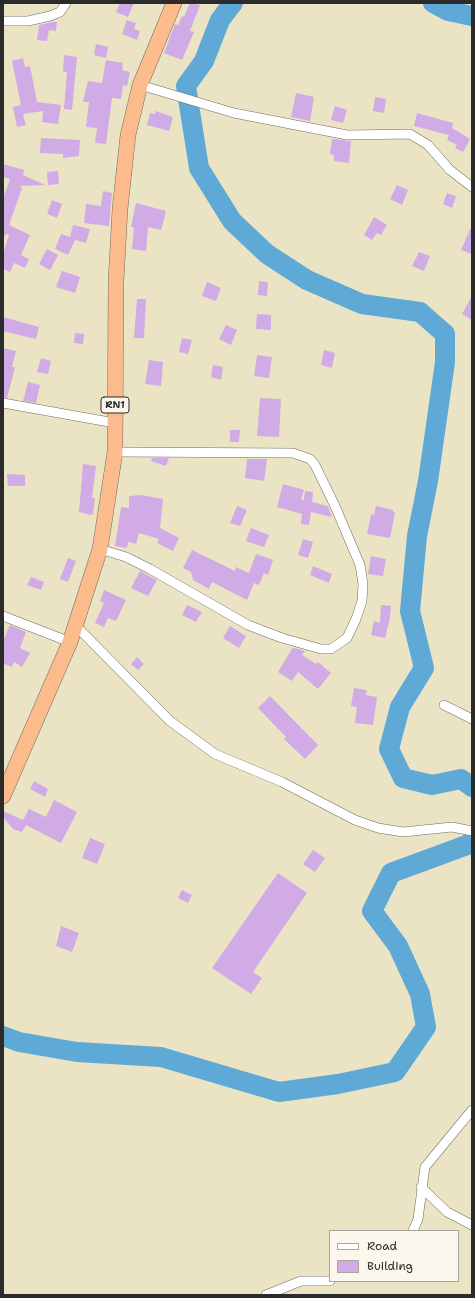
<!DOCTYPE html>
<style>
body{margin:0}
#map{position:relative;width:475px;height:1298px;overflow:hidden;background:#ebe4c4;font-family:"Shantell Sans",sans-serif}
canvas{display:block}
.frame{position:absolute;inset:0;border:4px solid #2b2b2b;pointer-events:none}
.legend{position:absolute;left:329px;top:1230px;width:130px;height:52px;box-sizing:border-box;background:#fbf7ec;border:1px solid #a8a59f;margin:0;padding:5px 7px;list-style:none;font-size:12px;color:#2b2b2b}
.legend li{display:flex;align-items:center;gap:8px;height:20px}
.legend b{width:20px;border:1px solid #a8a59f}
</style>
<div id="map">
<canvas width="475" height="1298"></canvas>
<div class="frame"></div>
<ul class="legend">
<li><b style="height:5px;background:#fff"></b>Road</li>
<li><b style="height:11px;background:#d0abe5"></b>Building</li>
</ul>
</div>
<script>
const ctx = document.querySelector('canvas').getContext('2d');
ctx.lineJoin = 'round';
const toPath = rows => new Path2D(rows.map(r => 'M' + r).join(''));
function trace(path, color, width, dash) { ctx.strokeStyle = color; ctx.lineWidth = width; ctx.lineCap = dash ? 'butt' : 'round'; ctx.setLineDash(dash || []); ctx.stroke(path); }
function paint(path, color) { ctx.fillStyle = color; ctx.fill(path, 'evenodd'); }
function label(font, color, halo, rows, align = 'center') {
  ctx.font = font + ' "Shantell Sans",sans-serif'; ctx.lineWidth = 3.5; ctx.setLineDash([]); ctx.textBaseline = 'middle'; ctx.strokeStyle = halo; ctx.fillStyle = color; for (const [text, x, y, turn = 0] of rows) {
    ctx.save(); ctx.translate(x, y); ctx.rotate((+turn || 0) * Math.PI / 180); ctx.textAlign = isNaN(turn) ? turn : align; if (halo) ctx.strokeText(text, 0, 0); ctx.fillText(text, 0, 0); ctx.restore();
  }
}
trace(toPath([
 [233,3,220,20,204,61,186,86,199,168,232,221,267,254,307,280,362,304,420,312,445,334,445,362,428,481,417,536,410,611,424,668,400,707,389,749,403,778,432,785,461,779,472,787],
 [433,3,448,11,472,16],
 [3,1036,19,1042,77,1052,161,1057,279,1092,338,1084,395,1072,426,1027,420,994,398,946,372,911,391,873,467,845,472,841]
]), '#5ea9d6', 20);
paint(toPath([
 [120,3,134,3,128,17,116,12],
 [190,3,200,5,190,31,194,32,182,60,164,53,175,24,178,25,182,16,184,17],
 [127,20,136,23,134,29,140,31,137,40,122,34],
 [52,22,57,22,56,31,49,30,47,41,37,40,39,25],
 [96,44,108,47,106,58,94,55],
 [64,55,77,57,72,110,64,109,67,72,63,72],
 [23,58,25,67,30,66,37,102,61,105,58,124,42,122,43,111,23,114,26,125,17,127,13,107,21,105,12,61],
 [106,60,123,63,122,70,130,72,127,86,123,85,121,99,112,98,106,144,95,143,97,128,86,127,89,102,83,102,88,81,102,83],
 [296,93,314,97,310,121,291,117],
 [375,97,386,99,384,113,373,111],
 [335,106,347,110,343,123,331,120],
 [156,111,173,117,169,131,147,125,150,113,155,114],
 [417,113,453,123,452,128,470,139,463,152,455,148,457,145,447,140,449,135,414,126],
 [41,138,80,140,79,156,63,158,63,154,40,153],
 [332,139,351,141,349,163,334,161,334,155,330,154],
 [3,164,24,170,23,175,45,185,19,186,22,188,9,225,30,235,21,255,29,259,25,268,14,263,10,272,3,269,3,254,9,235,6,234,3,238,3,199,10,179,3,177],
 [58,171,59,184,48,185,47,172],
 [397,185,408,190,402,205,390,199],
 [103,191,112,193,109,226,84,223,86,204,101,206],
 [447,193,456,196,452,208,443,204],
 [52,200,62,204,57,218,47,214],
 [136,203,166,211,161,230,148,227,146,251,132,249,134,227,131,227],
 [374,217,387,225,381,235,377,233,372,240,364,235],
 [73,225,90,229,86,243,75,240,68,255,55,249,61,234,70,237],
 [472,225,472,254,461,250],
 [47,249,58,255,50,270,39,264],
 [419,252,430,256,424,271,412,266],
 [62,271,80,277,75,293,56,287],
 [259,281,268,282,267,296,258,295],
 [207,282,221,288,216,301,202,296],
 [472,296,472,320,462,314],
 [137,299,146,299,144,338,134,338],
 [257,314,271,315,271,330,256,329],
 [3,317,39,327,36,339,3,331],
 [226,325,237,330,231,345,219,339],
 [75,333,84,334,83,344,74,343],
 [182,338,192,340,188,354,179,352],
 [3,348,16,351,12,367,15,367,7,398,3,397],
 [324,350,335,353,332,368,321,365],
 [257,355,272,357,269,378,254,376],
 [41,358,51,361,48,374,37,372],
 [149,360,163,362,161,386,145,384],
 [213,365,223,367,221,380,211,377],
 [28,382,40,385,36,403,23,401],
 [260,398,281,399,279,437,257,436],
 [230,430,240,430,239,442,230,442],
 [152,458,169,458,166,466,151,461],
 [247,459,267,459,264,481,245,478],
 [83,464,96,466,92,498,95,498,93,514,91,515,79,512],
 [7,474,25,475,25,486,8,486],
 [283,484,304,490,301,500,304,500,305,491,313,492,312,502,328,506,332,517,311,512,309,525,301,524,302,514,277,507],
 [141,495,163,499,160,528,179,538,173,551,157,543,159,539,139,533,136,544,128,542,127,548,115,546,121,507,129,508,129,496],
 [237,506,247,510,240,526,230,523],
 [376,506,393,510,393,512,395,513,390,538,367,534,371,514,374,515],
 [251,528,269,535,264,547,246,541],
 [303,539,313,542,308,558,298,555],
 [192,550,235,571,236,567,249,573,256,554,273,560,268,575,264,573,259,585,254,583,247,600,212,582,209,589,193,580,191,572,183,568],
 [371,556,386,559,383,576,368,574],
 [68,558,76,561,68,582,60,579],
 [313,566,332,574,329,583,310,575],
 [140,571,157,580,148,596,131,588],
 [31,577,44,582,41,590,27,585],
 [104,590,126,600,116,621,108,618,104,627,95,623,104,603,100,601],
 [187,605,202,612,196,622,182,615],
 [381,605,391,606,390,618,385,638,371,635,374,621,380,623],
 [10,625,26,632,20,648,30,653,22,667,14,662,12,667,3,663,3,641],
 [230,626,246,636,239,648,223,638],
 [294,648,305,651,302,655,316,664,318,662,331,673,318,689,298,672,292,681,278,672,292,649],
 [137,657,144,664,138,670,131,664],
 [354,688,367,690,366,695,377,697,373,725,355,723,357,707,351,706],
 [270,696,318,745,305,759,284,739,286,737,258,708],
 [34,781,48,789,45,797,30,789],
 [54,800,77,812,61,843,26,825,22,832,13,829,3,817,3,811,23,820,29,809,46,817],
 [90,838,105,844,97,864,82,858],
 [313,850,325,858,315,872,303,864],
 [278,873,307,893,253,972,262,978,251,994,212,968],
 [182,890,192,895,188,903,178,898],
 [61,926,79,933,72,952,56,946]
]), '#d0abe5');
const minor = toPath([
 [3,21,28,21,50,16,60,12,66,3],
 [140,85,234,113,347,135,410,134,428,145,450,170,472,187],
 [3,403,115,423],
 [100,549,126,557,150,569,248,625,282,638,321,649,331,649,347,638,356,619,362,601,363,584,360,565,335,506,315,465,310,459,293,453,115,452],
 [3,616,70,642],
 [76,626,170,721,215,754,282,782,355,820,378,828,403,832,452,827,472,831],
 [444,705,472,719],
 [421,1187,447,1212,472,1225],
 [413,1231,418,1219,425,1167,472,1110],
 [266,1295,301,1281,330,1281]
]);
const trunk = toPath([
 [3,796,70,642,100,549,115,452,116,281,120,209,128,135,140,85,174,3]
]);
trace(minor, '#6e6c61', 10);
trace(trunk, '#6e6c61', 16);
trace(minor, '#fff', 9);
trace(trunk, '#fbbb8c', 15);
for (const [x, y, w] of [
 [115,405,28]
]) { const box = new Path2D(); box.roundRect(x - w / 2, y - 8, w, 16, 3); ctx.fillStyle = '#fbf7ec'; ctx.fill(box); trace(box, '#2b2b2b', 1); }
label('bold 10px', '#2b2b2b', null, [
 ["RN1",115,405]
]);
</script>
